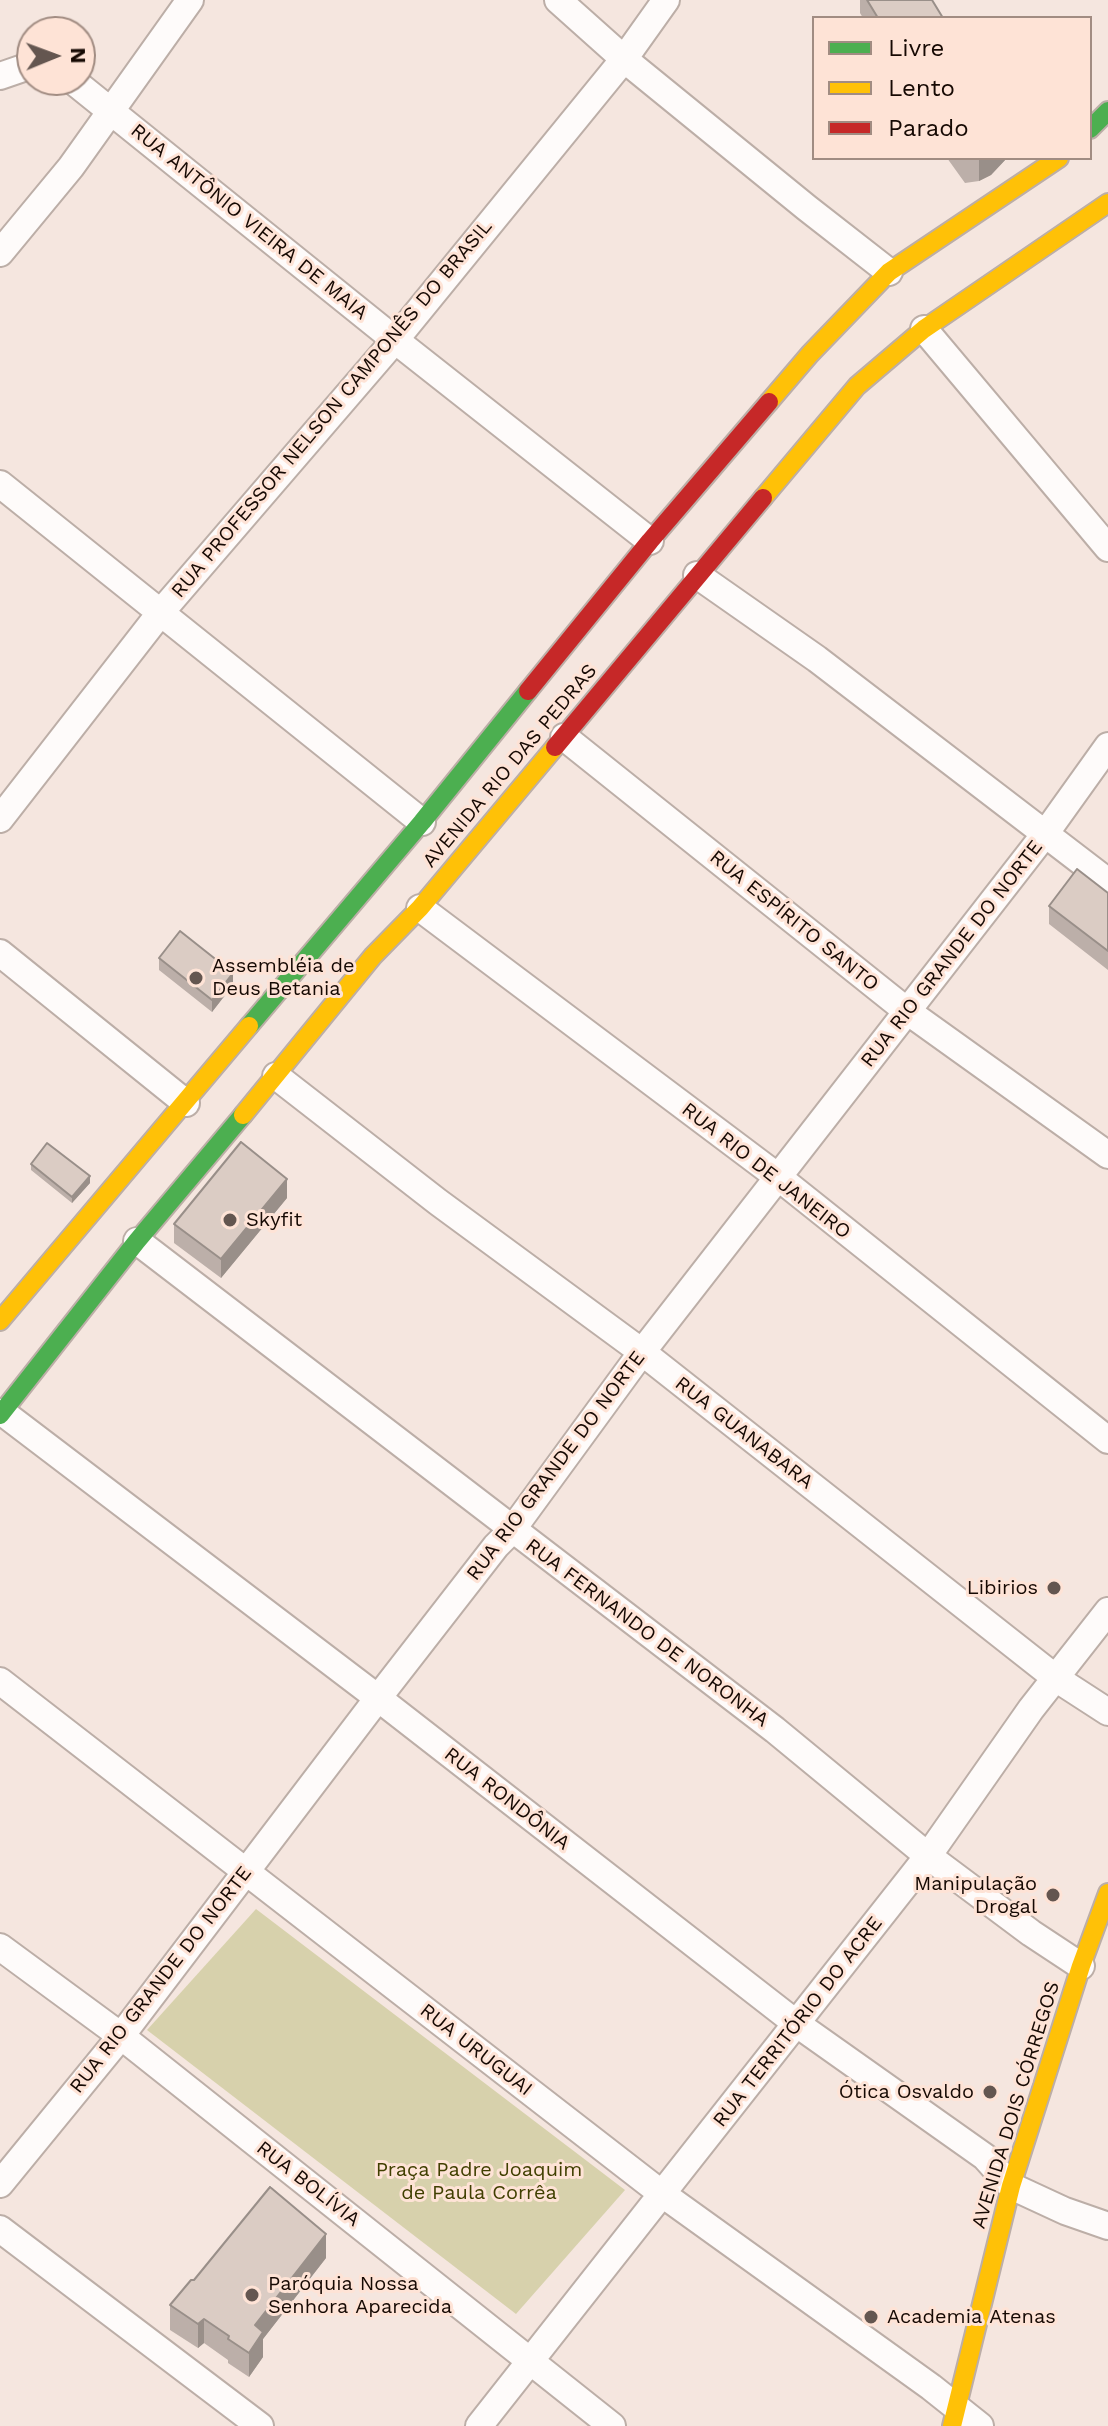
<!DOCTYPE html>
<meta charset="utf-8">
<style>
body{margin:0}
#map{position:relative;width:1108px;height:2426px;overflow:hidden;background:#f5e6df;font-family:"Work Sans",sans-serif}
canvas{display:block}
.legend{position:absolute;left:812px;top:16px;width:280px;height:144px;box-sizing:border-box;background:#fee3d6;border:2px solid #a18c82;margin:0;padding:10px 14px;list-style:none;font-size:24px;color:#160903}
.legend li{display:flex;align-items:center;gap:16px;height:40px}
.legend b{width:40px;border:2px solid #a18c82}
.north{position:absolute;left:16px;top:16px;width:80px;height:80px;box-sizing:border-box;background:#fee3d6;border:2px solid #a18c82;border-radius:50%;rotate:89deg;font-size:22px;font-weight:700;line-height:32px;text-align:center;color:#160903}
.north::after{content:'';display:block;margin:auto;width:28px;height:36px;background:#645650;clip-path:polygon(50% 0,100% 100%,50% 72%,0 100%)}
</style>
<div id="map">
<canvas width="1108" height="2426"></canvas>
<ul class="legend">
<li><b style="height:10px;background:#4caf50"></b>Livre</li>
<li><b style="height:10px;background:#ffc107"></b>Lento</li>
<li><b style="height:10px;background:#c62828"></b>Parado</li>
</ul>
<div class="north">N</div>
</div>
<script>
const ctx = document.querySelector('canvas').getContext('2d');
ctx.lineJoin = 'round';
function paint(path, color) { ctx.fillStyle = color; ctx.fill(path, 'evenodd'); }
const toPath = rows => new Path2D(rows.map(r => 'M' + r).join(''));
function trace(path, color, width, dash) { ctx.strokeStyle = color; ctx.lineWidth = width; ctx.lineCap = dash ? 'butt' : 'round'; ctx.setLineDash(dash || []); ctx.stroke(path); }
function label(font, color, halo, rows, align = 'center') {
  ctx.font = font + ' "Work Sans",sans-serif'; ctx.lineWidth = 6; ctx.setLineDash([]); ctx.textBaseline = 'middle'; ctx.strokeStyle = halo; ctx.fillStyle = color; for (const [text, x, y, turn = 0] of rows) {
    ctx.save(); ctx.translate(x, y); ctx.rotate((+turn || 0) * Math.PI / 180); ctx.textAlign = isNaN(turn) ? turn : align; if (halo) ctx.strokeText(text, 0, 0); ctx.fillText(text, 0, 0); ctx.restore();
  }
}
paint(toPath([
 [256,1909,625,2190,516,2314,147,2030]
]), '#d7d1ac');
const street = toPath([
 [558,0,624,59,807,208,889,272],
 [0,76,32,65],
 [72,80,395,340,650,541],
 [0,253,71,167,190,0],
 [924,329,1108,548],
 [0,484,422,822],
 [697,575,817,659,1108,882],
 [564,737,907,1011,1108,1155],
 [0,819,161,612,395,340,624,59,666,0],
 [420,908,778,1177,1108,1440],
 [0,953,186,1103],
 [276,1076,438,1202,642,1352,1057,1679,1108,1712],
 [137,1241,775,1730,928,1856,1031,1933,1081,1966],
 [2,1412,378,1698,797,2024,985,2157,1011,2186,1065,2211,1108,2226],
 [0,1681,661,2193,931,2387,980,2426],
 [0,1947,121,2036,612,2426],
 [0,2184,121,2036,378,1698,496,1546,512,1530,642,1352,1045,834,1108,746],
 [0,2229,260,2426],
 [479,2426,928,1856,1031,1709,1108,1611]
]);
const fast = toPath([
 [1090,129,1108,111],
 [249,1026,422,822,528,691],
 [0,1415,137,1241,243,1115]
]);
const slow = toPath([
 [769,402,810,354,889,272,1059,158],
 [763,498,857,386,924,329,1108,203],
 [243,1115,373,956,420,908,555,747],
 [0,1321,249,1026],
 [952,2426,1011,2186,1081,1966,1108,1893]
]);
const jam = toPath([
 [528,691,650,541,769,402],
 [555,747,763,498]
]);
trace(street, '#bcaea7', 30);
trace(fast, '#bcaea7', 22);
trace(slow, '#bcaea7', 22);
trace(jam, '#bcaea7', 22);
trace(street, '#fefbfa', 26);
trace(fast, '#4caf50', 18);
trace(slow, '#ffc107', 18);
trace(jam, '#c62828', 18);
paint(toPath([
 [860,0,932,0,943,18,863,18,860,13],
 [947,158,1007,158,991,175,979,181,965,183],
 [1108,893,1108,970,1049,924,1049,906],
 [159,958,233,985,212,1012,159,970],
 [31,1164,90,1183,72,1203,31,1170],
 [287,1198,221,1278,174,1243,174,1224],
 [326,2258,263,2339,263,2357,249,2377,228,2363,228,2360,204,2343,198,2348,170,2330,170,2305,194,2280]
]), '#bcafa9');
paint(toPath([
 [979,158,1007,158,991,175,979,181],
 [233,973,233,985,212,1012,212,1000],
 [90,1176,90,1183,72,1203,72,1197],
 [287,1179,287,1198,221,1278,221,1259],
 [326,2234,326,2258,263,2339,263,2357,249,2377,249,2353,255,2325],
 [204,2319,204,2343,198,2348,198,2324]
]), '#998f89');
const building = toPath([
 [867,0,932,0,943,18,878,18,867,0],
 [1077,869,1108,893,1108,951,1049,906,1077,869],
 [180,931,233,973,212,1000,159,958,180,931],
 [241,1142,287,1179,221,1259,174,1224,241,1142],
 [47,1143,90,1176,72,1197,31,1164,47,1143],
 [270,2187,326,2234,255,2325,263,2332,249,2353,228,2339,229,2336,204,2319,198,2324,170,2305,191,2280,194,2280,270,2187]
]);
paint(building, '#dbccc4');
trace(building, '#998f89', 2);
for (const [x, y, r, color] of [
 [196,978,8,"#645650"],
 [230,1220,8,"#645650"],
 [1054,1588,8,"#645650"],
 [1053,1895,8,"#645650"],
 [990,2092,8,"#645650"],
 [252,2295,8,"#645650"],
 [871,2317,8,"#645650"]
]) { const dot = new Path2D(); dot.arc(x, y, r, 0, 2 * Math.PI); ctx.fillStyle = color; ctx.fill(dot); trace(dot, '#fee3d6', 3); }
label('20px', '#160903', '#fee3d6', [
 ["RUA ANTÔNIO VIEIRA DE MAIA",249,222,39],
 ["RUA PROFESSOR NELSON CAMPONÊS DO BRASIL",332,409,-50],
 ["AVENIDA RIO DAS PEDRAS",510,766,-50],
 ["RUA ESPÍRITO SANTO",794,921,39],
 ["RUA RIO GRANDE DO NORTE",952,954,-52],
 ["RUA RIO DE JANEIRO",766,1171,38],
 ["RUA GUANABARA",744,1433,38],
 ["RUA RIO GRANDE DO NORTE",556,1466,-53],
 ["RUA FERNANDO DE NORONHA",647,1633,37],
 ["RUA RONDÔNIA",507,1799,38],
 ["RUA RIO GRANDE DO NORTE",161,1980,-52],
 ["RUA TERRITÓRIO DO ACRE",798,2022,-52],
 ["RUA URUGUAI",476,2050,38],
 ["AVENIDA DOIS CÓRREGOS",1016,2105,-73],
 ["RUA BOLÍVIA",308,2184,38]
]);
label('20px', '#160903', '#fee3d6', [
 ["Assembléia de",212,966],
 ["Deus Betania",212,989],
 ["Skyfit",246,1220],
 ["Libirios",1038,1588,"right"],
 ["Manipulação",1037,1884,"right"],
 ["Drogal",1037,1907,"right"],
 ["Ótica Osvaldo",974,2092,"right"],
 ["Paróquia Nossa",268,2284],
 ["Senhora Aparecida",268,2307],
 ["Academia Atenas",887,2317]
], 'left');
label('20px', '#403f00', '#fee3d6', [
 ["Praça Padre Joaquim",479,2170],
 ["de Paula Corrêa",479,2193]
]);
</script>
